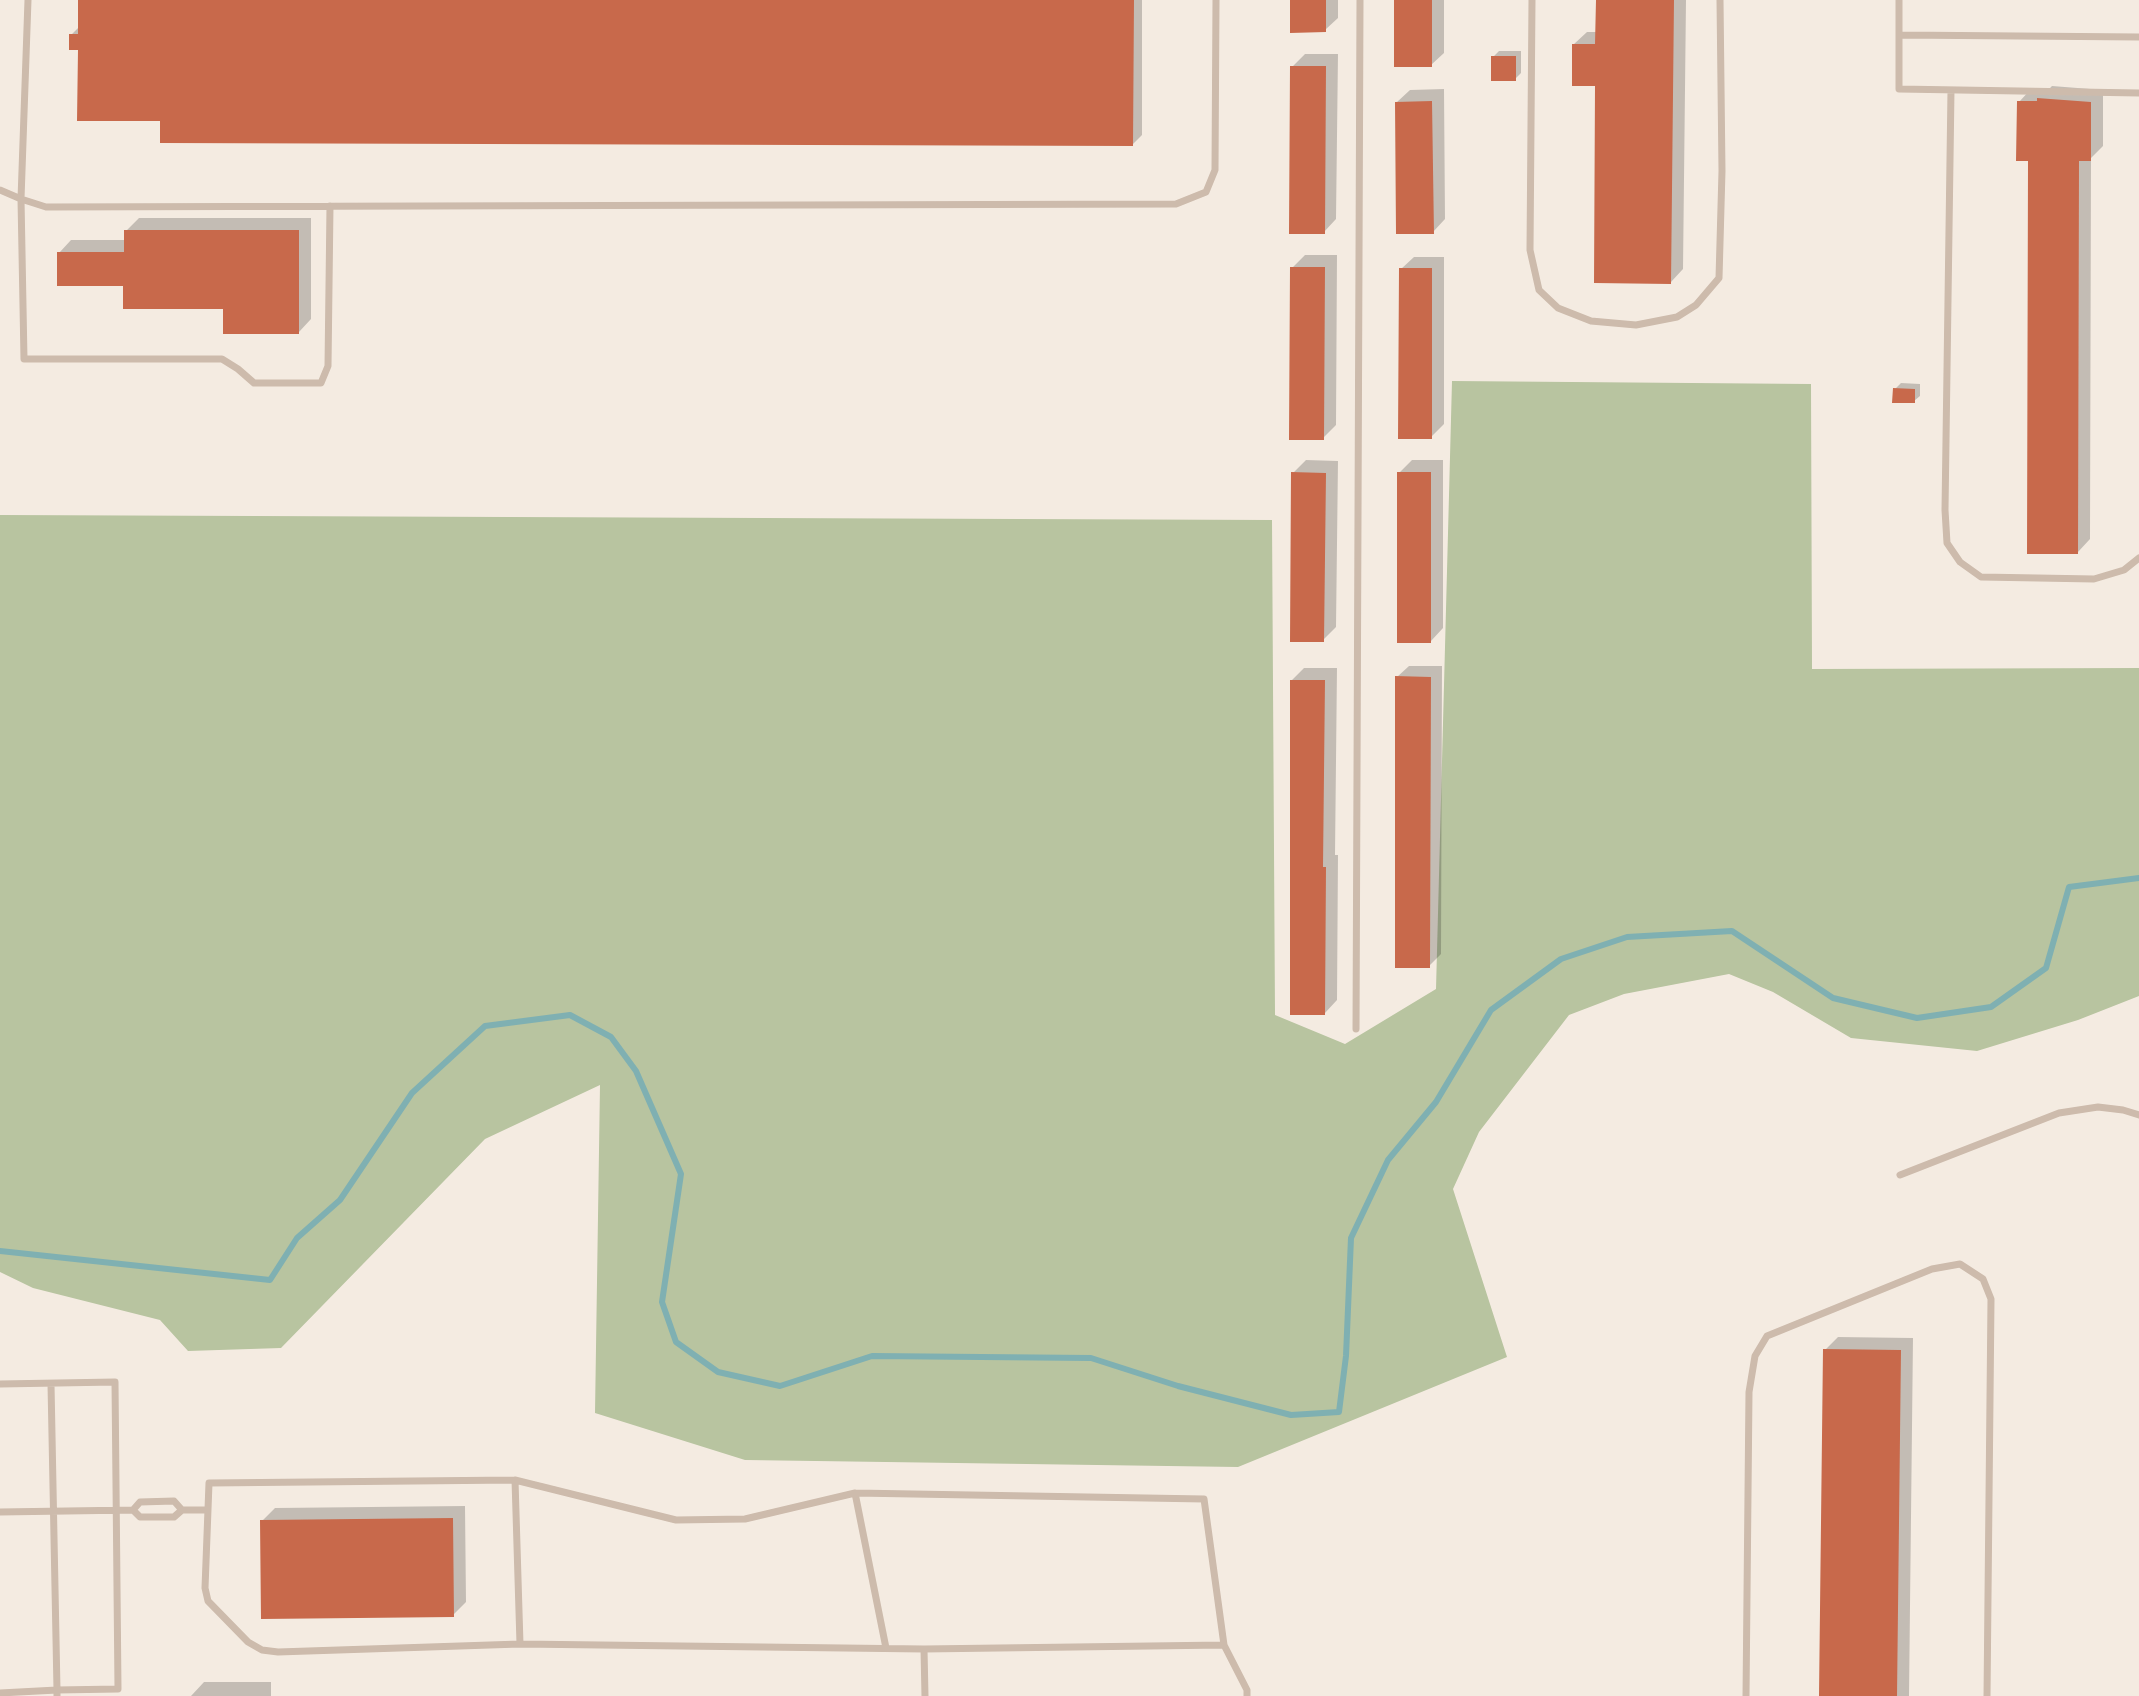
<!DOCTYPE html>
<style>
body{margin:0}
canvas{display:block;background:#f4ebe1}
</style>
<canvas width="2139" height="1696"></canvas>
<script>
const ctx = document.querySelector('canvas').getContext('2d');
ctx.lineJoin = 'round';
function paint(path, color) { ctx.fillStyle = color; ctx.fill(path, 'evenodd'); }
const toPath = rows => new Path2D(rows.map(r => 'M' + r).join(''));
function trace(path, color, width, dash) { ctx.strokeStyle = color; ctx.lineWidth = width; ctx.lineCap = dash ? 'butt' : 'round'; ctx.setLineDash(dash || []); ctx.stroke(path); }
paint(toPath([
 [1452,381,1811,384,1812,669,2139,668,2139,996,2078,1020,1977,1051,1851,1038,1773,992,1729,974,1624,994,1569,1015,1479,1132,1453,1189,1507,1357,1238,1467,745,1460,595,1413,600,1085,485,1139,281,1348,188,1351,160,1320,33,1288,0,1272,0,515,1272,520,1275,1015,1345,1044,1436,989]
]), '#b8c4a0');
paint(toPath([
 [80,0,1142,0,1142,135,1133,144,162,119,80,48,71,35,80,26],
 [1292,0,1338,0,1338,18,1325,30],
 [1396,0,1444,0,1444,53,1431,65],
 [1598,0,1686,0,1683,269,1671,282,1597,84,1574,44,1587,32,1597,32],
 [1499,51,1521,51,1521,73,1515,79,1493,57],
 [1305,54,1338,54,1336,219,1324,232,1292,67],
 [2052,86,2103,90,2103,146,2091,158,2090,539,2078,552,2030,159,2019,102,2031,89,2049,89],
 [1444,89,1445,219,1433,232,1397,102,1410,90],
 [139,218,311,218,311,319,299,332,225,307,125,284,59,253,71,240,126,240,126,231],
 [1305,255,1337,255,1336,425,1323,438,1292,268],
 [1414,257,1444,257,1444,424,1431,437,1401,269],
 [1901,383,1920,384,1920,396,1914,401,1895,389],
 [1306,460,1338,461,1336,627,1323,640,1293,473],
 [1412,460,1443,460,1443,628,1431,641,1399,473],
 [1409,666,1442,666,1441,954,1429,966,1397,677],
 [1304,668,1337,668,1335,855,1338,855,1337,1000,1325,1013,1292,680],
 [1838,1337,1913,1338,1909,1696,1822,1696,1825,1350],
 [465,1506,466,1602,453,1615,262,1521,275,1508],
 [204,1682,271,1682,271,1696,191,1696]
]), '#0003');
trace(toPath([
 [0,1251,270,1280,297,1238,340,1200,412,1093,485,1026,570,1015,611,1037,636,1071,681,1174,662,1302,676,1342,718,1372,780,1386,872,1356,1091,1358,1178,1386,1291,1415,1339,1412,1346,1356,1351,1238,1388,1160,1436,1102,1491,1010,1561,959,1627,937,1732,931,1833,998,1917,1018,1991,1007,2046,968,2069,887,2139,878]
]), '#7fb0b2', 6);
paint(toPath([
 [78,0,1134,0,1133,146,160,143,160,121,77,121,78,50,69,50,69,34,78,34],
 [1290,0,1326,0,1326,32,1290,33],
 [1394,0,1432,0,1432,67,1394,67],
 [1596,0,1674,0,1671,284,1594,283,1595,86,1572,86,1572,44,1595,44],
 [1491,56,1516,56,1516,81,1491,81],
 [1290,66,1326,66,1325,234,1289,234],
 [2037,98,2091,102,2091,161,2079,161,2078,554,2027,554,2028,161,2016,161,2017,101,2037,101],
 [1432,101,1434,234,1396,234,1395,102],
 [124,230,299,230,299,334,223,334,223,309,123,309,123,286,57,286,57,252,124,252],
 [1290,267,1325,267,1324,440,1289,440],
 [1399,268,1432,268,1432,439,1398,439],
 [1893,388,1915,389,1915,403,1892,403],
 [1291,472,1326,473,1324,642,1290,642],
 [1397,472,1431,472,1431,643,1397,643],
 [1395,676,1431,677,1430,968,1395,968],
 [1290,680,1325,680,1323,867,1326,867,1325,1015,1290,1015],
 [1823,1349,1901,1350,1897,1696,1819,1696],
 [453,1518,454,1617,261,1619,260,1520]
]), '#c8694b');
trace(toPath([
 [28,0,21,199,46,207,1176,204,1206,192,1215,170,1216,0],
 [1532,0,1530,250,1539,290,1558,308,1591,321,1636,325,1677,317,1696,305,1719,278,1722,171,1720,0],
 [1899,0,1899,89,2139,93],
 [1899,35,2139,37],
 [1951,90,1945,510,1947,543,1960,562,1981,577,2094,579,2124,570,2139,558],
 [0,190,21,199,24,359,222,359,238,369,254,383,321,383,328,366,330,206],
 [1356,1029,1360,0],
 [1900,1175,2059,1113,2098,1107,2123,1110,2139,1115],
 [0,1384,115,1382,118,1689,57,1690,57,1696],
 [515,1480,676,1520,745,1519,855,1493],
 [133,1510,140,1502,174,1501,182,1510],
 [0,1512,133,1510,140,1517,174,1517,182,1510,208,1510],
 [520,1644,515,1480,209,1483,205,1588,208,1601,248,1642,262,1650,278,1652,520,1644,924,1649,925,1696],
 [1224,1645,1247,1690,1247,1696],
 [886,1648,855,1493,1204,1499,1224,1645,924,1649],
 [0,1693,57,1690,51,1384],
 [1746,1696,1749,1392,1755,1356,1767,1336,1932,1269,1960,1264,1983,1279,1991,1299,1987,1696]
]), '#cdbbac', 7);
</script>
